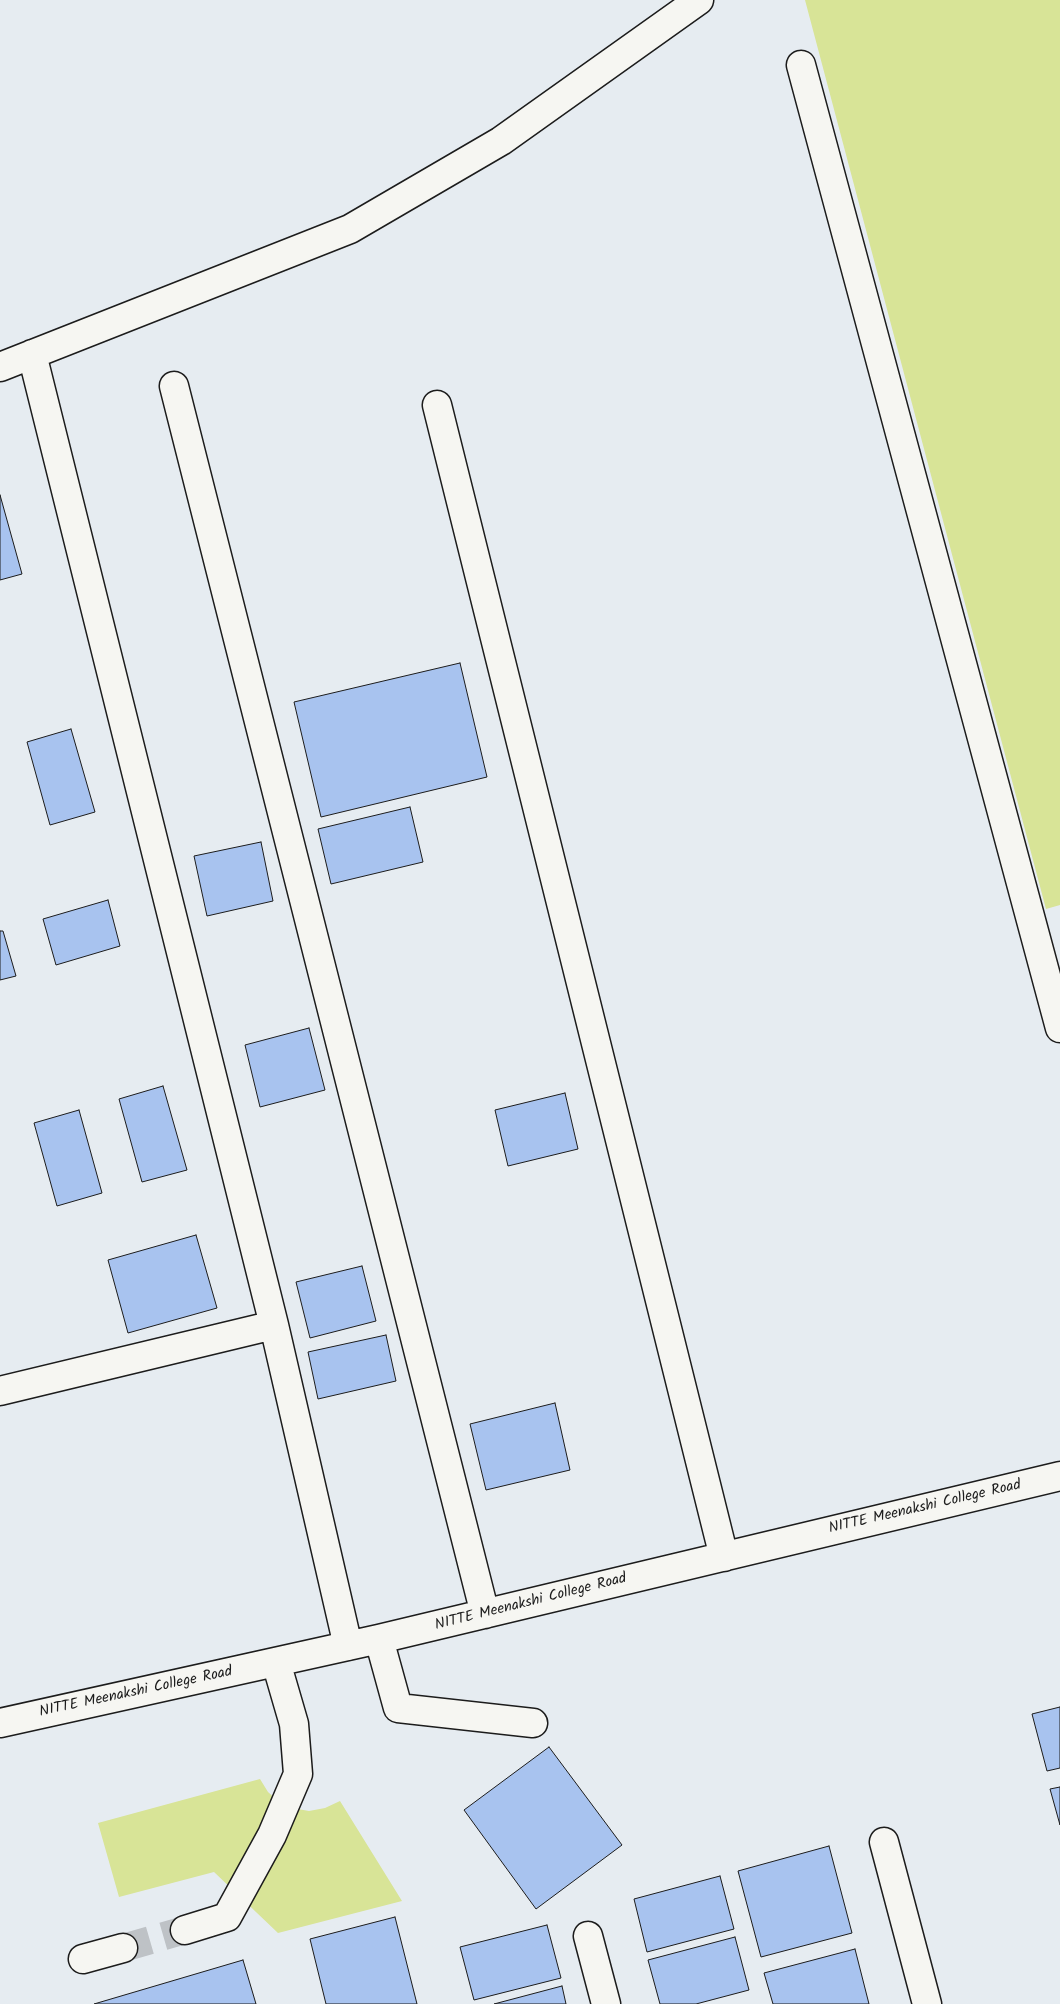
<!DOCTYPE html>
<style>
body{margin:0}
canvas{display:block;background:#e6ecf1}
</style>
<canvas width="1060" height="2004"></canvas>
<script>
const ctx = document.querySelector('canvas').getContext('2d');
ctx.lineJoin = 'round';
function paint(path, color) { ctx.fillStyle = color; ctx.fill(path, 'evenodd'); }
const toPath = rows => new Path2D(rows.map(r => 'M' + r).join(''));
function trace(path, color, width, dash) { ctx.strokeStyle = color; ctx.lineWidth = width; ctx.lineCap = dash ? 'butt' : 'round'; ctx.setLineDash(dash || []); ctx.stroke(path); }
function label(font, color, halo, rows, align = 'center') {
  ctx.font = font + ' Kalam,sans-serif'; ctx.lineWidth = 5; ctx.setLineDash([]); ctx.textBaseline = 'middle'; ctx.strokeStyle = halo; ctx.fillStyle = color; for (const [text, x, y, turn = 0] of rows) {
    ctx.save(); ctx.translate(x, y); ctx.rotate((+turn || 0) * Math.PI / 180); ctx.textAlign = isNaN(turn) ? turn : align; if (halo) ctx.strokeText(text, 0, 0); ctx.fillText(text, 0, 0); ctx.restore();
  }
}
paint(toPath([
 [805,0,1060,0,1060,905,1046,909],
 [260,1779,268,1792,279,1802,292,1808,309,1811,325,1808,340,1801,402,1901,278,1933,214,1872,119,1897,98,1823]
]), '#d8e497');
const building = toPath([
 [0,495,22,574,0,580,0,495],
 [460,663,487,777,321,817,294,702,460,663],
 [71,729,95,812,50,825,27,742,71,729],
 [410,807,423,862,331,884,318,829,410,807],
 [261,842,273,901,207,916,194,856,261,842],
 [108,900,120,946,56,965,43,919,108,900],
 [0,931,3,931,16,976,0,980,0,931],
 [309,1028,325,1090,260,1107,245,1045,309,1028],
 [163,1086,187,1170,142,1182,119,1099,163,1086],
 [565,1093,578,1149,508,1166,495,1110,565,1093],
 [79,1110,102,1193,57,1206,34,1123,79,1110],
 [196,1235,217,1308,128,1333,108,1260,196,1235],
 [362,1266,376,1321,310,1338,296,1282,362,1266],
 [386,1335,396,1381,318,1399,308,1352,386,1335],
 [555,1403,570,1470,486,1490,470,1424,555,1403],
 [1060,1707,1060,1768,1047,1771,1032,1714,1060,1707],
 [549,1747,622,1845,536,1909,464,1810,549,1747],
 [1060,1787,1060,1825,1050,1789,1060,1787],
 [829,1846,852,1933,761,1957,738,1871,829,1846],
 [720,1876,734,1929,647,1952,634,1899,720,1876],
 [395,1917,417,2004,326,2004,310,1939,395,1917],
 [547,1925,561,1978,474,2000,460,1947,547,1925],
 [735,1937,749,1990,696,2004,660,2004,648,1960,735,1937],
 [855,1949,869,2004,773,2004,764,1973,855,1949],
 [243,1960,256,2004,94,2004,243,1960],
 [562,1986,566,2004,494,2004,562,1986]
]);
paint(building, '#a8c3ef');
trace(building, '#1c1c1c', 1);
trace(toPath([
 [123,1948,185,1930]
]), '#bec2c6', 28, [28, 14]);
const minor = toPath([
 [801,65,1060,1028],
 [32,354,274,1325,348,1646],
 [0,367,350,229,501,141,699,0],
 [174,386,485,1614],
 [437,405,724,1557],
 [0,1391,274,1325],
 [379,1639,398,1708,533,1723],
 [0,1723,379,1639,1060,1476],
 [884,1842,927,2004],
 [185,1930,227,1917,272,1835,298,1774,294,1724,276,1662],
 [588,1936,606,2004],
 [83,1959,123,1948]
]);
trace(minor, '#1c1c1c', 31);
trace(minor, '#f6f6f2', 28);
label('15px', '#1c1c1c', '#f6f6f2', [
 ["NITTE Meenakshi College Road",925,1508,-13],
 ["NITTE Meenakshi College Road",531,1603,-14],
 ["NITTE Meenakshi College Road",136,1693,-12]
]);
</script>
